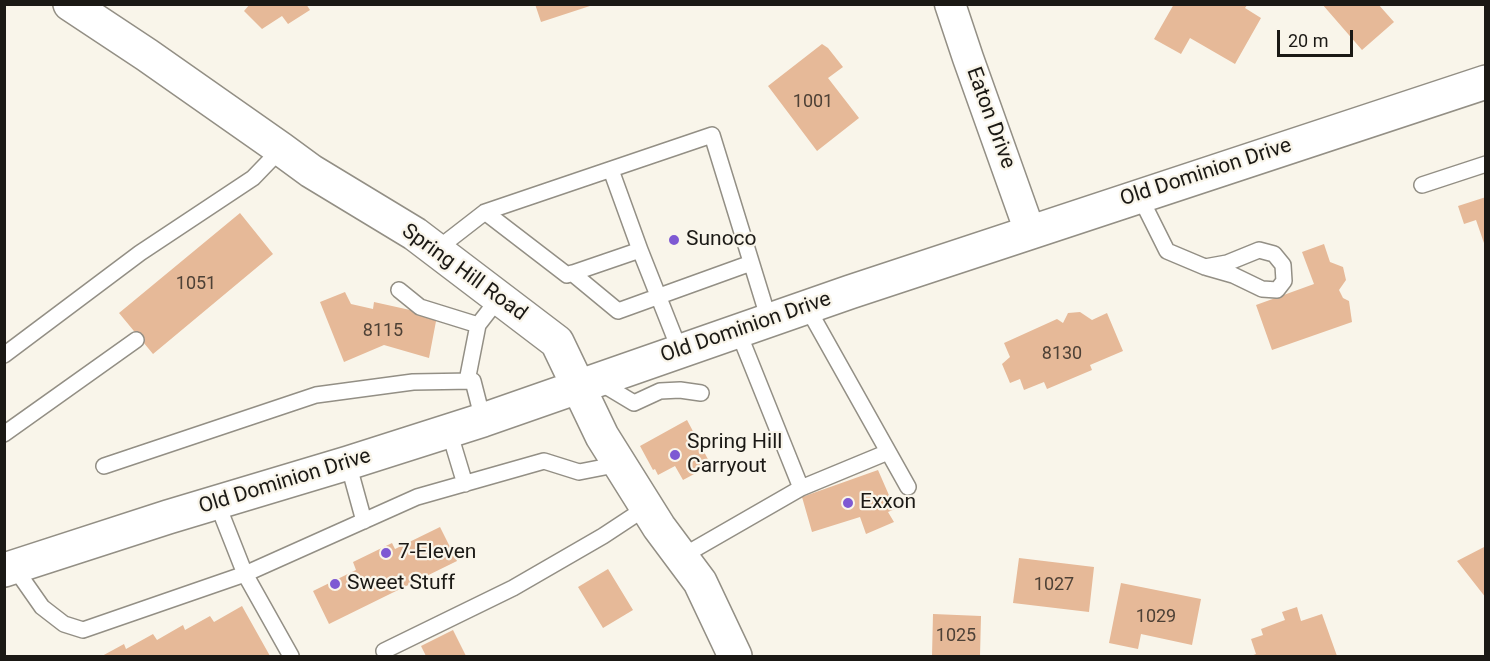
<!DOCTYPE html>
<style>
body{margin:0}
#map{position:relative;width:1490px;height:661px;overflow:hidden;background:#f9f5ea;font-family:Roboto,sans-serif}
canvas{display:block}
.frame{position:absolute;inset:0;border:6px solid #1b1915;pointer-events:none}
.scale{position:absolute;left:1277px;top:30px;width:76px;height:27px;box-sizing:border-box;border:3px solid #1b1915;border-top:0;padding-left:8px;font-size:18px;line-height:21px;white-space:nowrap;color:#1b1915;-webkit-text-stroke:4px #f9f5ea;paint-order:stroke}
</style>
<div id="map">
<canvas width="1490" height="661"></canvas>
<div class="frame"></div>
<div class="scale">20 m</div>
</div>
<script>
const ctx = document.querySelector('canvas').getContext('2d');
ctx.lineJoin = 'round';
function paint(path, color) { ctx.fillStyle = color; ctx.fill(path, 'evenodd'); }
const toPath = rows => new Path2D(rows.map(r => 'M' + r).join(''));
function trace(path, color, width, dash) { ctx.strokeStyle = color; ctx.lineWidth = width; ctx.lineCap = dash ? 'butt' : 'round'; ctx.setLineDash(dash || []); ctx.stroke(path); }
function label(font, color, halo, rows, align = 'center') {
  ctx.font = font + ' Roboto,sans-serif'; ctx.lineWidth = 4.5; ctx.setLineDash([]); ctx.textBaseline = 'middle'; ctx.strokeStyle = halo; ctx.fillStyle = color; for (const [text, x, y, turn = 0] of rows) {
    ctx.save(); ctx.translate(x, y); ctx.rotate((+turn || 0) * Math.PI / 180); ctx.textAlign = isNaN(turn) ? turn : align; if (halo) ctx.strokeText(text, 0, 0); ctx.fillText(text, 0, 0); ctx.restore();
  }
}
paint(toPath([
 [250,4,306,4,310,10,288,24,282,16,262,29,244,11],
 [535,4,592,4,593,5,541,22],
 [1174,4,1248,4,1245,8,1261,18,1235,64,1190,38,1181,54,1154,39],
 [1322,4,1378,4,1394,22,1362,50],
 [822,44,828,48,843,67,828,78,859,118,817,151,768,86],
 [1486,197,1486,246,1485,246,1476,220,1464,224,1458,206],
 [240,213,273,254,153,354,119,313],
 [1324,244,1330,262,1343,267,1346,280,1339,290,1343,298,1349,301,1352,322,1272,350,1256,305,1314,284,1302,252],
 [345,292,351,304,373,309,374,302,437,316,429,358,384,345,344,362,320,302],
 [1080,312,1092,320,1107,313,1123,351,1090,365,1092,370,1047,389,1044,382,1024,390,1020,379,1010,383,1002,364,1010,357,1004,343,1057,319,1063,323,1068,313],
 [687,420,711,465,683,480,675,466,658,475,655,469,653,470,640,446],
 [878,470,895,509,888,512,894,522,866,534,860,517,812,532,802,497],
 [440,527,457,561,329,624,313,591,356,570,353,562,392,543,395,549],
 [1486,546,1486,598,1457,561],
 [1019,558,1094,567,1089,612,1013,603],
 [608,569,633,610,603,628,578,587],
 [1121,583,1201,599,1192,645,1141,634,1138,649,1109,643],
 [242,606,270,656,102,656,124,644,126,649,153,634,157,640,183,625,185,630,210,616,214,622],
 [1297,607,1301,621,1322,614,1337,656,1251,656,1256,654,1251,639,1263,635,1261,629,1285,620,1282,612],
 [933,614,981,616,980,656,932,656],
 [453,630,466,656,426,656,421,646]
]), '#e6b998');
const service = toPath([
 [611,170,640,250],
 [1422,185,1486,164],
 [1139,195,1167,251,1205,267,1233,275,1262,289,1277,290,1284,281,1283,265,1274,254,1259,250,1227,263,1205,267],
 [485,212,567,275,640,250,680,351],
 [436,250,485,212,712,135,769,320],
 [572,273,618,311,751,263],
 [399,290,420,307,478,325],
 [807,307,908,487],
 [4,355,140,253,253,178,281,149],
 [467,381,478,325,499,298],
 [599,382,634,403,660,391,680,390,701,393],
 [449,431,465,484],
 [4,434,136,340],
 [348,463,364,521],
 [104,466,316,395,413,382,473,381,483,420],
 [801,488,888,452],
 [217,503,245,574,291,656],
 [681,557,801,488,738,331],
 [14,567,42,607,64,624,83,630,245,574,417,497,544,461,579,472,620,464],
 [384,651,513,588,603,536,647,507]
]);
const minor = toPath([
 [950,4,968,58,1030,232]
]);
const secondary = toPath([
 [70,4,147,55,281,149,311,171,415,234,557,342,602,436,659,527,700,582,735,656],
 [4,570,168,517,348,463,483,420,850,292,1486,82]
]);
trace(service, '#938f85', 18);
trace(minor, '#938f85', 33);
trace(secondary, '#938f85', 36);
trace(service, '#fff', 15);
trace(minor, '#fff', 30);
trace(secondary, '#fff', 33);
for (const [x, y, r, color] of [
 [674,240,6,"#7e59d3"],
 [675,455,6,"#7e59d3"],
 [848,503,6,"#7e59d3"],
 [386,553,6,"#7e59d3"],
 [335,584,6,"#7e59d3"]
]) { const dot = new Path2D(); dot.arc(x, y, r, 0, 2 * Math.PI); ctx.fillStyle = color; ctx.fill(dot); trace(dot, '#f9f5ea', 2); }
label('18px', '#4e4136', null, [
 ["1001",813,102],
 ["1051",196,284],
 ["8115",383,331],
 ["8130",1062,354],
 ["1027",1054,585],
 ["1029",1156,617],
 ["1025",956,636]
]);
label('21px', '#1b1915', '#f9f5ea', [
 ["Eaton Drive",990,118,70],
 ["Old Dominion Drive",1206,173,-18],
 ["Spring Hill Road",464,273,36],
 ["Old Dominion Drive",746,328,-19],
 ["Old Dominion Drive",285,482,-17]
]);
label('21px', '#1b1915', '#f9f5ea', [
 ["Sunoco",686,240],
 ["Spring Hill",687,443],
 ["Carryout",687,467],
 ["Exxon",860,503],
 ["7-Eleven",398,553],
 ["Sweet Stuff",347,584]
], 'left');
</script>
